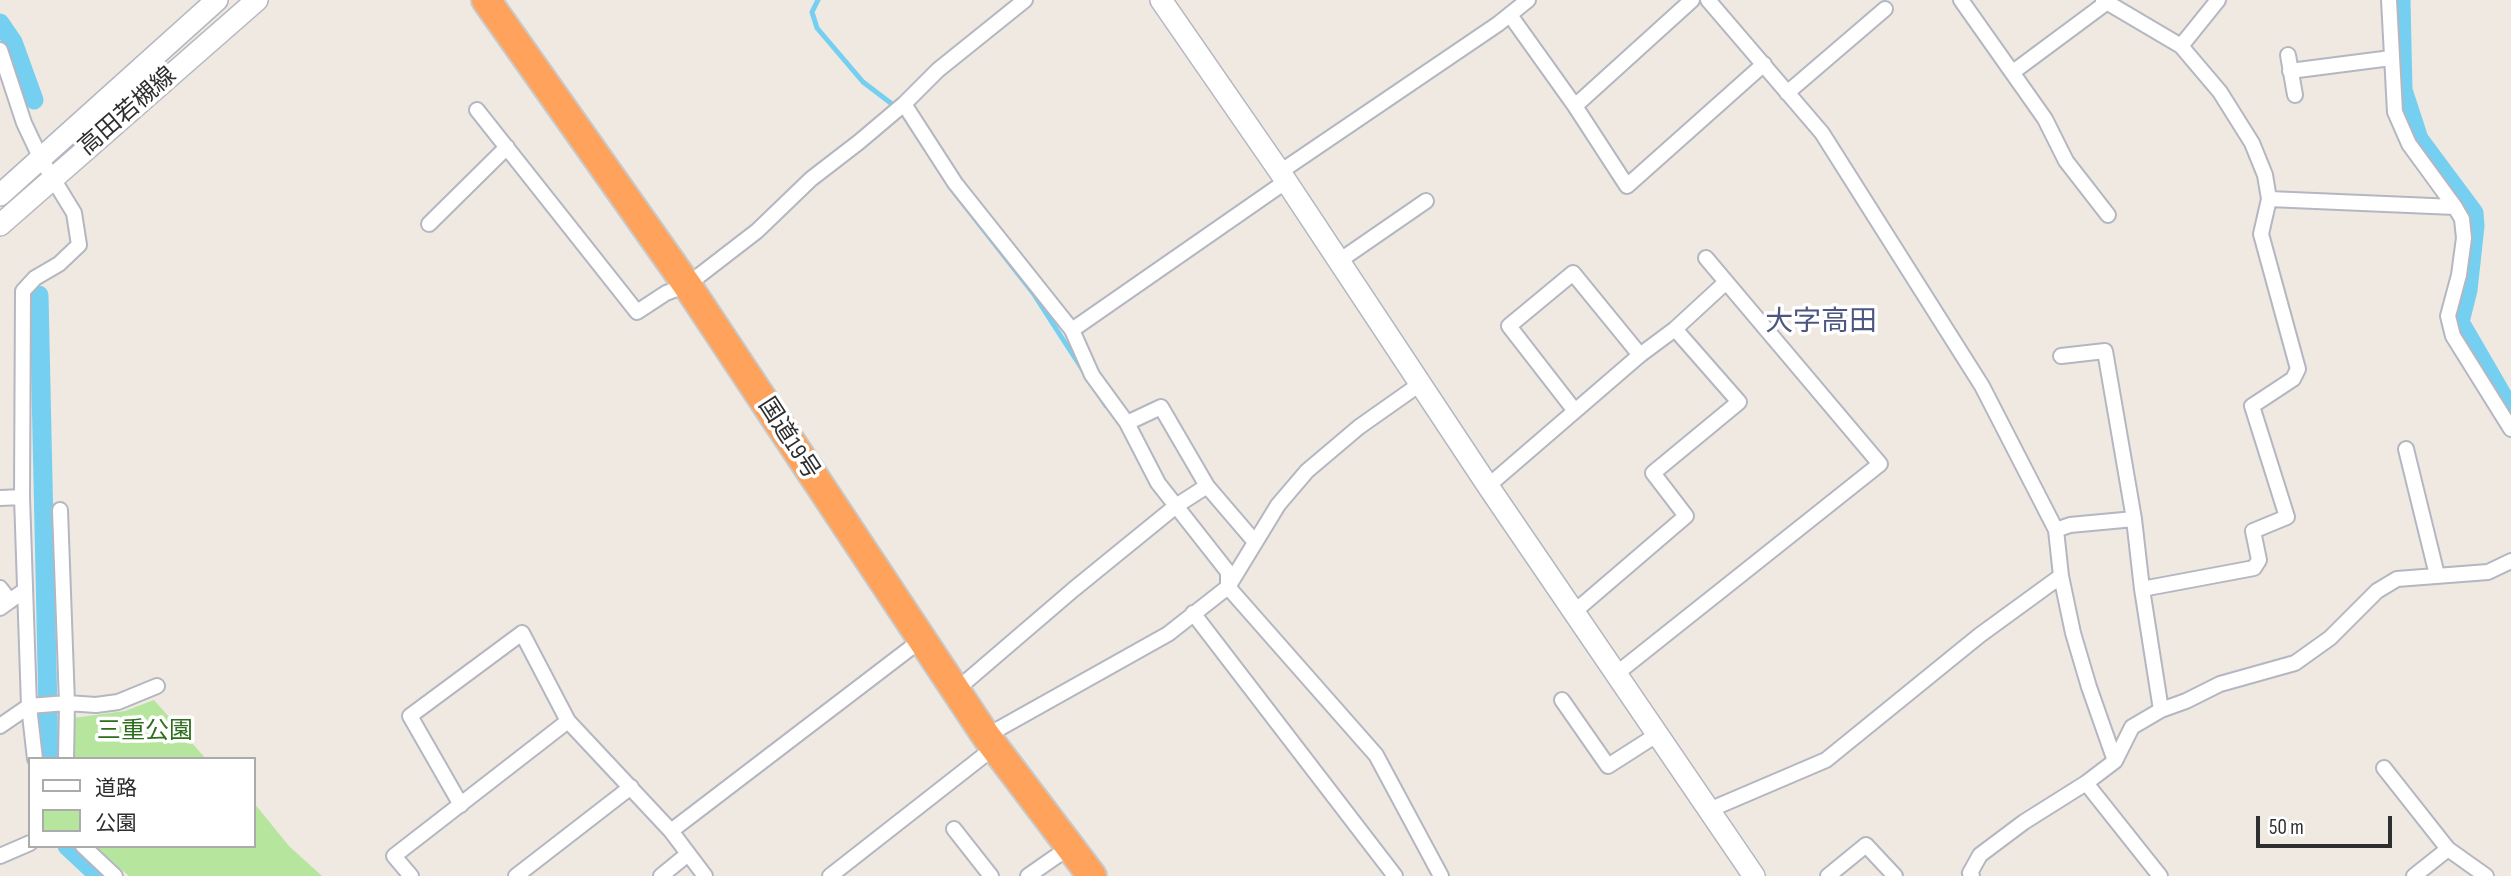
<!DOCTYPE html>
<meta charset="utf-8">
<style>
body{margin:0}
#map{position:relative;width:2511px;height:876px;overflow:hidden;background:#efe9e1;font-family:"Sofia Sans Condensed","Noto Sans JP",sans-serif}
canvas{display:block}
.legend{position:absolute;left:28px;top:757px;width:228px;height:91px;box-sizing:border-box;background:#fff;border:2px solid #ababab;margin:0;padding:9px 12px;list-style:none;font-size:21px;color:#2e2e2e}
.legend li{display:flex;align-items:center;gap:14px;height:35px}
.legend b{width:35px;border:2px solid #ababab}
.scale{position:absolute;left:2256px;top:816px;width:136px;height:32px;box-sizing:border-box;border:4px solid #2e2e2e;border-top:0;padding-left:9px;font-size:21px;line-height:24px;white-space:nowrap;color:#2e2e2e;-webkit-text-stroke:5px #fff;paint-order:stroke}
</style>
<div id="map">
<canvas width="2511" height="876"></canvas>
<ul class="legend">
<li><b style="height:9px;background:#fff"></b>道路</li>
<li><b style="height:19px;background:#b6e59e"></b>公園</li>
</ul>
<div class="scale">50 m</div>
</div>
<script>
const ctx = document.querySelector('canvas').getContext('2d');
ctx.lineJoin = 'round';
function paint(path, color) { ctx.fillStyle = color; ctx.fill(path, 'evenodd'); }
const toPath = rows => new Path2D(rows.map(r => 'M' + r).join(''));
function trace(path, color, width, dash) { ctx.strokeStyle = color; ctx.lineWidth = width; ctx.lineCap = dash ? 'butt' : 'round'; ctx.setLineDash(dash || []); ctx.stroke(path); }
function label(font, color, halo, rows, align = 'center') {
  ctx.font = font + ' "Sofia Sans Condensed","Noto Sans JP",sans-serif'; ctx.lineWidth = 7; ctx.setLineDash([]); ctx.textBaseline = 'middle'; ctx.strokeStyle = halo; ctx.fillStyle = color; for (const [text, x, y, turn = 0] of rows) {
    ctx.save(); ctx.translate(x, y); ctx.rotate((+turn || 0) * Math.PI / 180); ctx.textAlign = isNaN(turn) ? turn : align; if (halo) ctx.strokeText(text, 0, 0); ctx.fillText(text, 0, 0); ctx.restore();
  }
}
paint(toPath([
 [154,700,206,759,73,759,73,718,125,711],
 [254,803,289,846,322,876,129,876,94,846,254,846]
]), '#b6e59e');
trace(toPath([
 [818,0,812,12,817,28,863,82,892,104],
 [950,187,1033,293,1106,406]
]), '#75cff0', 5);
trace(toPath([
 [2401,0,2403,90,2419,139,2474,213,2475,226,2468,290,2460,322,2511,410],
 [0,23,13,42,34,100],
 [39,295,49,759],
 [67,846,99,876]
]), '#75cff0', 19);
const street = toPath([
 [1708,0,1822,133,1982,386,2056,530,2061,576,1980,635,1826,760,1709,810],
 [1961,0,2045,119,2066,161,2108,215],
 [2103,0,2181,46,2220,92,2252,143,2265,175,2269,199,2261,234,2298,369,2293,379,2252,406,2287,517,2253,531,2259,560,2254,568,2142,589],
 [2389,0,2395,112,2409,144,2455,207],
 [1510,15,1575,106,1627,186,1764,64],
 [2181,46,2218,0],
 [0,50,24,123,41,159,74,213,79,245,59,264,35,278,23,291,22,497,29,706,35,759],
 [2288,55,2295,95],
 [2290,71,2391,58],
 [2013,72,2106,3],
 [1787,93,1885,9],
 [904,104,955,183,1072,330,1092,375,1127,423,1158,483,1228,572,1228,587,1376,755,1441,876],
 [1575,106,1692,0],
 [477,110,637,312,666,293,687,285,757,231,811,179,859,142,904,104,938,70,1025,0],
 [1280,172,1498,24,1528,0],
 [2269,199,2455,207,2462,219,2464,238,2459,275,2448,316,2453,336,2511,429],
 [429,224,507,147],
 [1339,261,1426,201],
 [1072,330,1285,182],
 [2061,356,2105,351,2134,519],
 [1575,411,1509,326,1573,273,1640,355],
 [1127,423,1161,407,1207,486,1255,542],
 [2406,449,2437,575],
 [1488,486,1640,355,1675,329,1725,283],
 [0,498,22,497],
 [60,510,67,703,66,759],
 [2056,530,2070,525,2134,519,2142,589,2161,710],
 [2061,576,2073,633,2089,687,2115,761],
 [0,588,10,601],
 [0,608,25,590],
 [1574,612,1686,516,1653,473,1739,402,1675,329],
 [1193,613,1395,876],
 [1616,674,1880,464,1706,258],
 [955,691,1074,589,1176,506,1207,486],
 [1562,700,1608,766,1658,734],
 [0,726,29,706,67,703,96,705,118,702,157,686],
 [986,736,1168,634,1228,587,1278,505,1307,471,1359,427,1420,384],
 [2384,768,2448,849],
 [2086,783,2160,876],
 [461,805,410,716,522,633,568,721,671,831,705,876],
 [954,829,991,876],
 [671,831,921,640],
 [83,846,115,876],
 [0,856,30,843],
 [411,876,394,856,568,721],
 [516,876,631,787],
 [661,876,688,854],
 [830,876,996,746],
 [1028,876,1071,846],
 [1828,876,1866,845,1895,876],
 [1972,876,1970,873,1980,855,2024,822,2086,783,2115,761,2132,727,2161,710,2186,701,2220,684,2295,663,2330,638,2377,591,2397,579,2488,572,2511,561],
 [2414,876,2448,849,2486,876]
]);
const secondary = toPath([
 [1161,0,1280,172,1488,486,1754,876],
 [0,195,217,0],
 [0,225,257,0]
]);
const highway = toPath([
 [486,0,687,285,986,736,1092,876]
]);
trace(street, '#b4b7c1', 18);
trace(secondary, '#b4b7c1', 24);
trace(highway, '#c9c9c9', 32);
trace(street, '#fff', 14);
trace(secondary, '#fff', 21);
trace(highway, '#ffa35c', 28);
label('24px', '#2e2e2e', '#fff', [
 ["高田若槻線",128,112,-41],
 ["国道19号",788,439,57]
]);
label('24px', '#2c6e1b', '#fff', [
 ["三重公園",145,732]
]);
label('28px', '#4d5680', '#fff', [
 ["大字高田",1821,323]
]);
</script>
